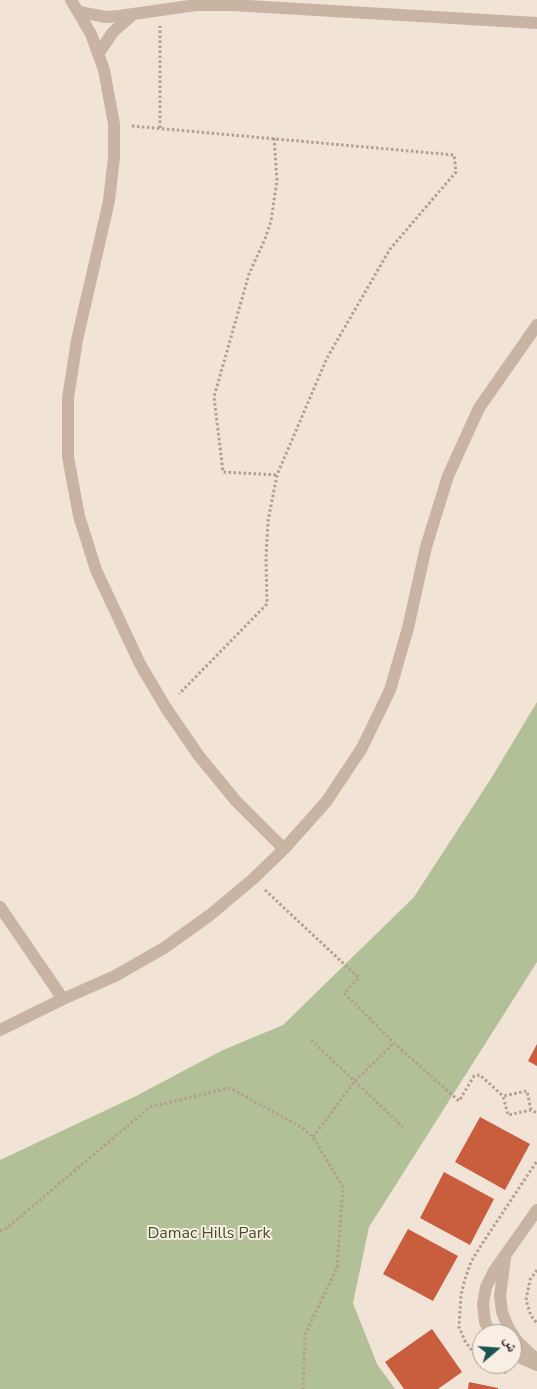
<!DOCTYPE html>
<meta charset="utf-8">
<style>
body{margin:0}
#map{position:relative;width:537px;height:1389px;overflow:hidden;background:#f1e4d6;font-family:"Nunito Sans","Noto Naskh Arabic",sans-serif}
canvas{display:block}
.north{position:absolute;left:472px;top:1324px;width:50px;height:50px;box-sizing:border-box;background:#f9eee3;border:1px solid #aa9f97;border-radius:50%;rotate:72deg;font-size:14px;font-weight:700;line-height:20px;text-align:center;color:#332925}
.north::after{content:'';display:block;margin:auto;width:18px;height:22px;background:#1a5255;clip-path:polygon(50% 0,100% 100%,50% 72%,0 100%)}
</style>
<div id="map">
<canvas width="537" height="1389"></canvas>
<div class="north">ش</div>
</div>
<script>
const ctx = document.querySelector('canvas').getContext('2d');
ctx.lineJoin = 'round';
function paint(path, color) { ctx.fillStyle = color; ctx.fill(path, 'evenodd'); }
const toPath = rows => new Path2D(rows.map(r => 'M' + r).join(''));
function trace(path, color, width, dash) { ctx.strokeStyle = color; ctx.lineWidth = width; ctx.lineCap = dash ? 'butt' : 'round'; ctx.setLineDash(dash || []); ctx.stroke(path); }
function label(font, color, halo, rows, align = 'center') {
  ctx.font = font + ' "Nunito Sans",sans-serif'; ctx.lineWidth = 4; ctx.setLineDash([]); ctx.textBaseline = 'middle'; ctx.strokeStyle = halo; ctx.fillStyle = color; for (const [text, x, y, turn = 0] of rows) {
    ctx.save(); ctx.translate(x, y); ctx.rotate((+turn || 0) * Math.PI / 180); ctx.textAlign = isNaN(turn) ? turn : align; if (halo) ctx.strokeText(text, 0, 0); ctx.fillText(text, 0, 0); ctx.restore();
  }
}
paint(toPath([
 [537,702,537,962,369,1227,353,1303,377,1364,395,1389,0,1389,0,1160,134,1097,223,1050,283,1025,414,897,492,777]
]), '#b2c097');
paint(toPath([
 [537,1044,537,1066,528,1061],
 [480,1117,530,1144,505,1190,455,1162],
 [444,1172,494,1199,470,1245,420,1218],
 [408,1229,458,1256,433,1301,383,1274],
 [432,1329,462,1372,438,1389,404,1389,385,1362],
 [469,1382,498,1388,498,1389,468,1389]
]), '#c85e3d');
trace(toPath([
 [132,126,454,155,456,172,390,249,327,358,277,475,268,521,266,558,267,604,179,694],
 [160,128,160,26],
 [274,138,277,180,271,221,265,239,249,274,214,397,223,472,277,475],
 [265,890,359,978,344,993,394,1043,459,1101,474,1076,480,1075,503,1096],
 [311,1040,403,1127],
 [531,1110,527,1091,503,1096,508,1115,531,1110,537,1113],
 [313,1137,355,1081,394,1043],
 [0,1231,7,1228,150,1107,230,1088,301,1127,313,1137,343,1187,337,1268,305,1334,303,1389],
 [537,1270,530,1280,526,1300,531,1316,537,1323],
 [482,1361,474,1353,465,1341,459,1327,461,1295,465,1279,471,1262,480,1247,537,1161],
 [487,1364,506,1373]
]), '#b49e8d', 3, [2.5, 2.5]);
trace(toPath([
 [71,0,91,34,104,70,114,124,114,157,109,201,77,340,68,398,68,457,79,516,96,570,140,664,166,708,199,756,236,801,284,849],
 [79,12,106,17,119,16,196,5,231,5,537,23],
 [98,54,113,32,132,15],
 [0,907,63,999],
 [0,1030,63,999,115,976,164,948,210,915,253,879,284,849,326,802,362,748,390,690,408,628,426,547,448,476,479,408,537,325],
 [505,1258,500,1296,502,1312,508,1327,517,1341,537,1360],
 [491,1334,485,1322,483,1304,486,1287,494,1271,537,1210],
 [512,1354,537,1365]
]), '#c9b4a3', 12);
label('16px', '#435228', '#f9eee3', [
 ["Damac Hills Park",209,1234]
]);
</script>
